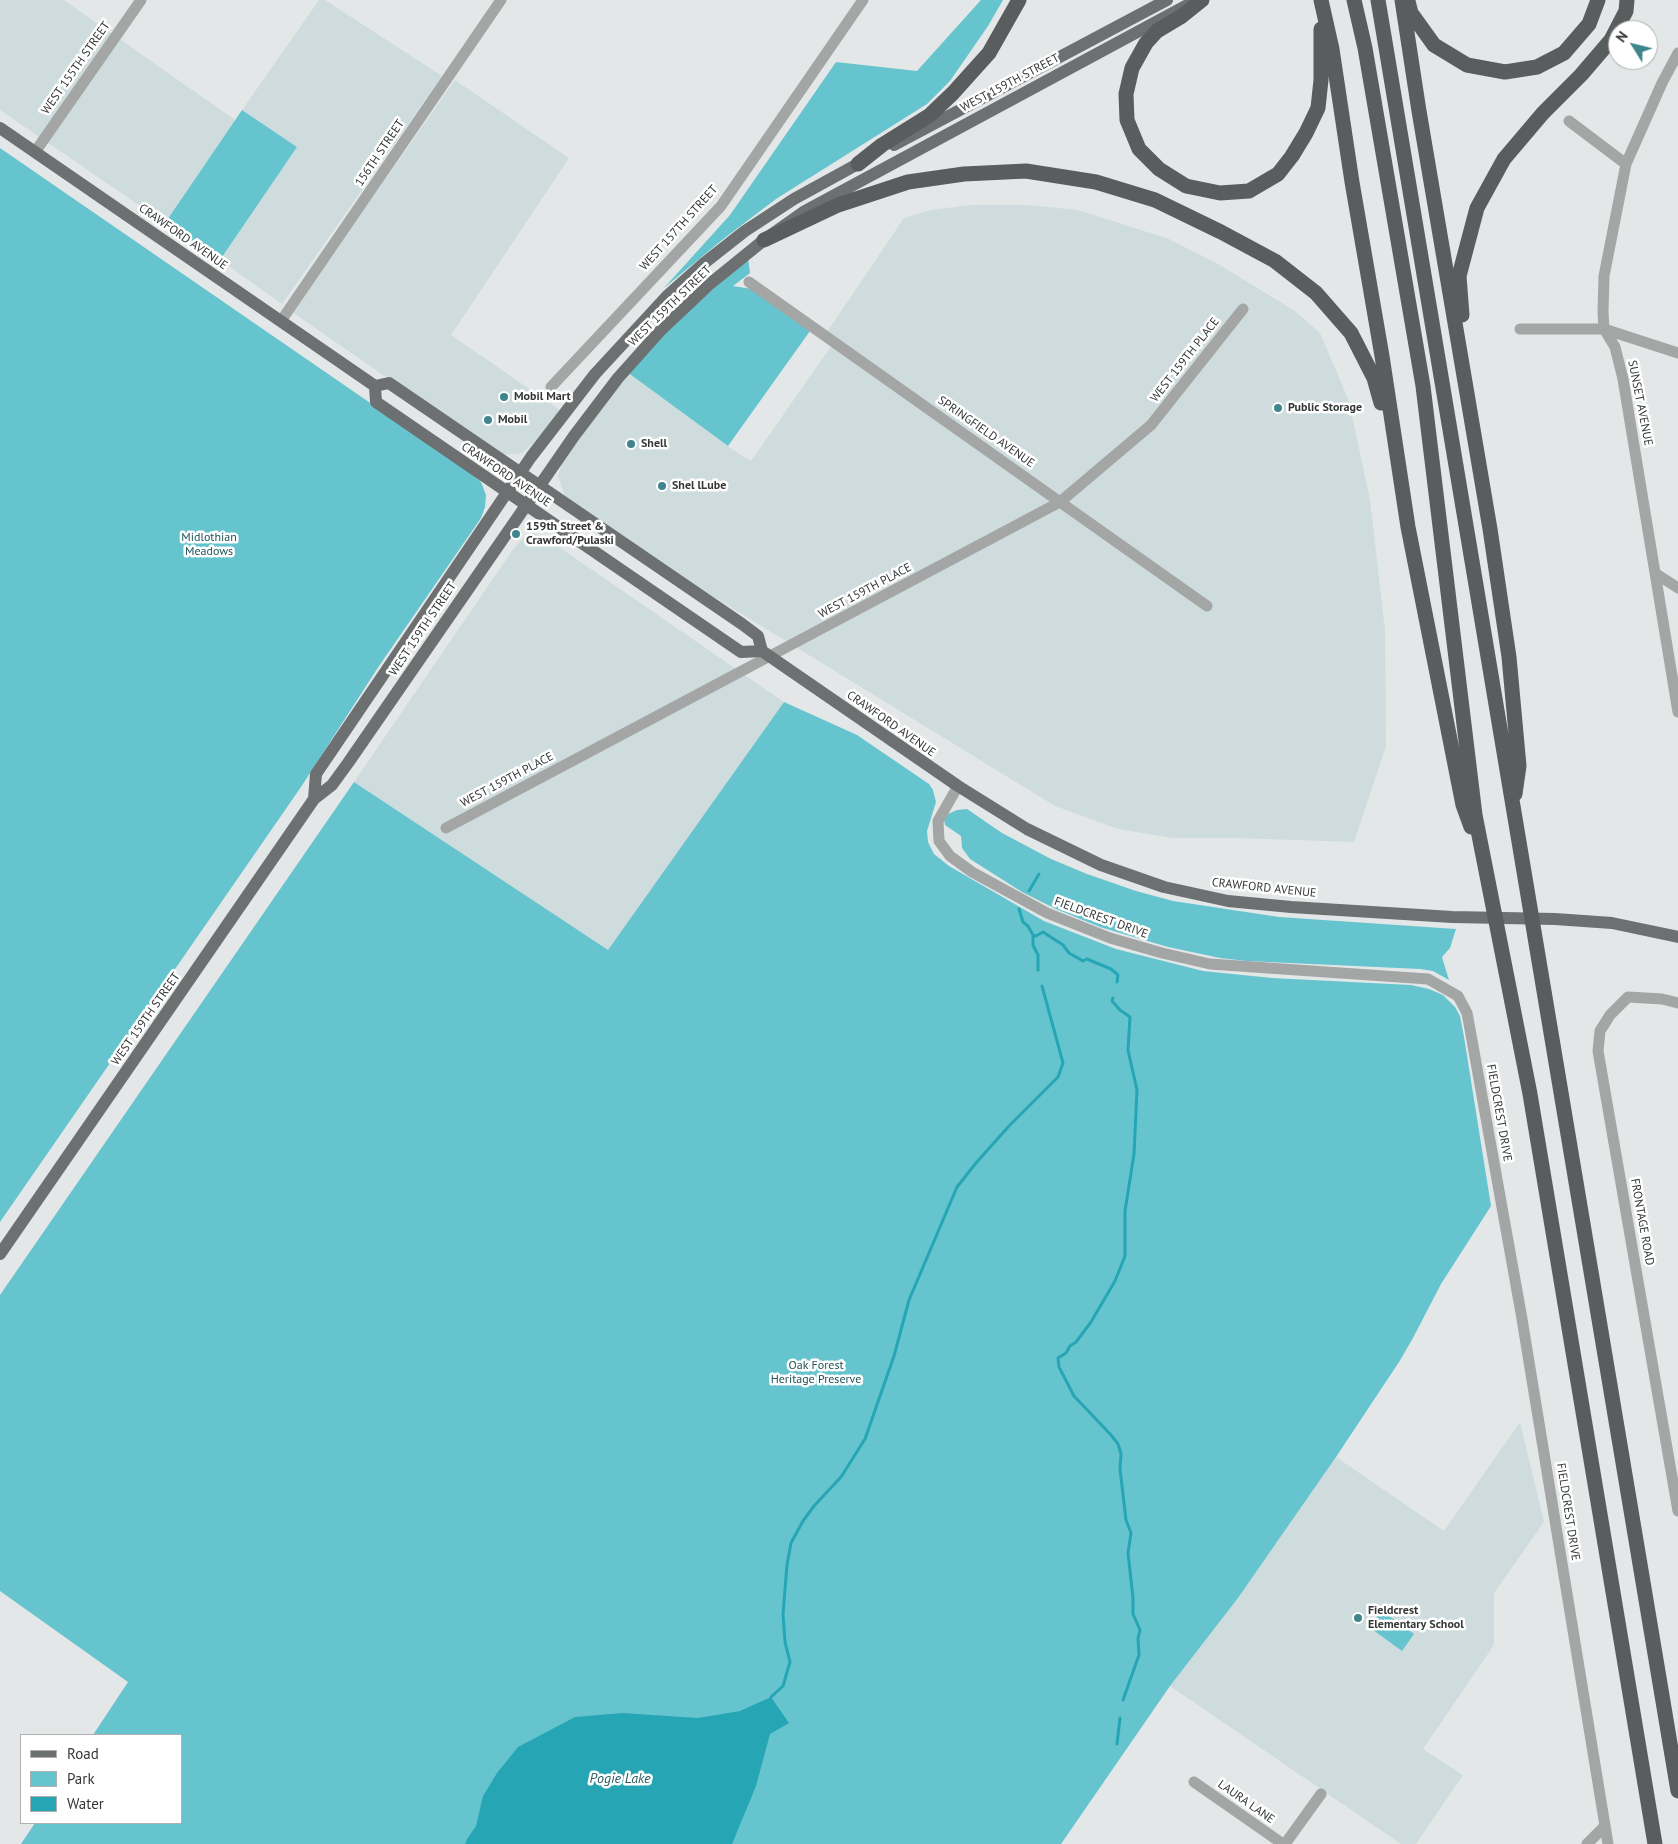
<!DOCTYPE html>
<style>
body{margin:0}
#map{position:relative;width:1678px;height:1844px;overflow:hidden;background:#e3e7e8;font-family:"PT Sans",sans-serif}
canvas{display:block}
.legend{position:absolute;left:20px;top:1734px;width:162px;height:90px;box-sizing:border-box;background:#fff;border:1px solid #afafaf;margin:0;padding:6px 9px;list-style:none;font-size:15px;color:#363838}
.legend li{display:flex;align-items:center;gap:10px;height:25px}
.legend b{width:25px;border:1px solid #afafaf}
.north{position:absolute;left:1608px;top:20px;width:50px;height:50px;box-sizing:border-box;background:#fff;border:1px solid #afafaf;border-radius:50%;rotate:306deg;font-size:14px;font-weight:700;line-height:20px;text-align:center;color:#363838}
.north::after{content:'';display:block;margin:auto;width:18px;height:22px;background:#3e858d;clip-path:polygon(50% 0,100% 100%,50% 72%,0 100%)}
</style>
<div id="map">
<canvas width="1678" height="1844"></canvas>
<ul class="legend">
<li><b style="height:6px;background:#6d7071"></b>Road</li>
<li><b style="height:14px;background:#66c4cf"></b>Park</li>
<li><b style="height:14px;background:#26a6b4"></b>Water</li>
</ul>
<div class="north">N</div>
</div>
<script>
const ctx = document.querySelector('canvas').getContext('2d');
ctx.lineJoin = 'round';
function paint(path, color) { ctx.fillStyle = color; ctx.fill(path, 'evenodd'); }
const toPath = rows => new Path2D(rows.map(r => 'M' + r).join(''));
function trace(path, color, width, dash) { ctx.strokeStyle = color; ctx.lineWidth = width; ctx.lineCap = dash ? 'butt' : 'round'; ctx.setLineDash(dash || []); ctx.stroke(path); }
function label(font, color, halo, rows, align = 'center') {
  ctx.font = font + ' "PT Sans",sans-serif'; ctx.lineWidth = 5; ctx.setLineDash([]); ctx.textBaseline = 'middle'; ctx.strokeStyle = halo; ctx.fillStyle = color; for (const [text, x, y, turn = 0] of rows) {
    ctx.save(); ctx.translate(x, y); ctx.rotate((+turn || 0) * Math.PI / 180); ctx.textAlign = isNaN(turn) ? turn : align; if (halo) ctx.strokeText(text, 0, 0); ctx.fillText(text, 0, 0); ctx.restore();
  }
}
paint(toPath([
 [0,0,64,0,235,120,165,223,0,110],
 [319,0,325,0,442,76,282,304,220,260,297,147,242,110],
 [455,80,569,158,451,335,560,410,540,438,522,453,503,455,487,447,292,312],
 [971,205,1027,205,1078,210,1169,239,1218,264,1295,311,1320,333,1349,401,1370,500,1385,630,1386,746,1354,842,1235,838,1173,838,1118,829,1055,806,657,562,565,497,558,476,563,459,627,372,733,450,751,461,834,342,825,335,904,218,930,210],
 [532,533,542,536,559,547,784,702,608,951,354,782,514,548,525,536],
 [1520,1422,1544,1522,1494,1593,1494,1645,1423,1749,1463,1775,1416,1844,1401,1844,1170,1686,1238,1598,1336,1457,1444,1531]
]), '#cfdcde');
paint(toPath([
 [981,0,1003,0,988,26,950,81,927,104,776,199,722,240,664,288,730,215,836,62,917,71],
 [242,110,297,147,220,260,165,223],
 [0,148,469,471,481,482,486,495,485,507,481,518,379,666,301,787,0,1222],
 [748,258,750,273,733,286,752,289,810,331,728,446,627,372,663,334],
 [784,702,857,735,929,784,933,790,936,802,927,831,928,842,934,854,949,866,1044,921,1116,949,1203,971,1272,978,1411,985,1429,989,1443,995,1455,1007,1460,1016,1464,1037,1491,1206,1441,1284,1413,1338,1399,1362,1336,1457,1238,1598,1170,1686,1061,1844,21,1844,35,1823,181,1823,181,1735,93,1735,128,1682,0,1591,0,1295,354,782,608,950],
 [967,809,1002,833,1051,859,1087,874,1136,891,1173,901,1279,917,1456,929,1450,948,1442,957,1449,980,1433,971,1420,969,1246,961,1220,958,1168,947,1100,927,1056,909,1022,892,970,859,962,848,961,836,945,825,944,819,948,814,957,810],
 [1381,1610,1414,1634,1402,1651,1369,1627]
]), '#66c4cf');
paint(toPath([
 [771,1697,789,1723,770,1734,756,1786,732,1844,465,1844,467,1839,476,1826,483,1796,497,1773,518,1747,575,1717,622,1713,698,1718,740,1711]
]), '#26a6b4');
trace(toPath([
 [1029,891,1039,874],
 [1019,909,1023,922,1028,926,1033,935,1033,945,1038,955,1038,970],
 [1033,935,1036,936,1043,932,1063,945,1069,953,1083,961,1087,959,1111,969,1118,975,1117,982],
 [1113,998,1112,1001,1120,1010,1130,1017,1128,1050,1137,1090,1134,1154,1125,1211,1125,1256,1115,1281,1091,1322,1076,1342,1070,1346,1066,1353,1058,1358,1059,1367,1074,1396,1111,1435,1118,1444,1121,1454,1120,1469,1126,1520,1131,1533,1128,1553,1133,1598,1133,1614,1140,1630,1138,1638,1139,1655,1123,1700],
 [771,1697,783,1686,790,1662,785,1642,783,1614,787,1565,791,1543,803,1521,814,1506,841,1477,865,1439,894,1356,909,1300,957,1187,976,1163,1009,1126,1058,1077,1063,1063,1042,986],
 [1117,1744,1120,1718]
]), '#26a6b4', 3);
trace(toPath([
 [1678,53,1662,83,1626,164,1604,276,1603,312,1604,329,1615,347,1623,379,1678,712],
 [1569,121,1626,164],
 [35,152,141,0],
 [749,282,1207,606],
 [281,321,501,0],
 [1520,329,1604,329,1678,353],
 [551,387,721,206,863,0],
 [1655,573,1678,588],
 [958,786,938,821,939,841,950,856,972,872,1047,913,1110,938,1162,953,1210,964,1428,979,1458,996,1467,1013,1470,1029,1521,1313,1608,1844],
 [446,828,1060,502,1151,425,1243,309],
 [1678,1003,1662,999,1628,997,1610,1015,1600,1031,1598,1051,1678,1511],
 [1194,1782,1283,1844],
 [1285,1844,1321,1794],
 [1587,1844,1605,1826]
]), '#a4a6a6', 11);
trace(toPath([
 [0,128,375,386,389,383,742,624,758,636,762,651],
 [894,145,1167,0],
 [375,386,376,402,741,652,762,651,958,786,1027,829,1101,865,1164,887,1228,901,1291,907,1452,917,1555,919,1612,923,1678,937],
 [314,799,316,774,531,457,595,374,667,296,703,264,745,231,794,199,865,160],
 [0,1254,314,799,332,785,348,763,574,436,618,378,660,331,711,283,764,240,805,211,1193,2]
]), '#6d7071', 12);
trace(toPath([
 [1202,0,1182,16,1157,31,1146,43,1132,68,1126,94,1127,120,1139,149,1159,169,1186,186,1220,193,1249,191,1278,174,1292,156,1306,133,1318,108,1321,80,1321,29],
 [1321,0,1332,49,1352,182,1382,356,1408,527,1463,805,1471,827],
 [1354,0,1365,48,1423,386,1475,815,1530,1094,1655,1844],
 [1378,0,1678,1791],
 [1402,0,1419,111,1490,529,1509,657,1519,766,1515,794],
 [1408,1,1411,13,1434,45,1467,65,1505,72,1537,67,1564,53,1589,24,1598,0],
 [858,164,882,145,930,115,953,93,989,53,1019,0],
 [764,240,838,205,908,182,964,174,1026,171,1096,182,1155,200,1221,232,1275,261,1316,293,1351,333,1374,378,1381,403],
 [1462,315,1459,276,1477,208,1504,159,1543,113,1581,75,1611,40,1626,11,1627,0]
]), '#5a5d5e', 15);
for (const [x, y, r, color] of [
 [504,397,5,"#3e858d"],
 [1278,408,5,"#3e858d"],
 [488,420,5,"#3e858d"],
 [631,444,5,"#3e858d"],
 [662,486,5,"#3e858d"],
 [516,534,5,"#3e858d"],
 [1358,1618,5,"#3e858d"]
]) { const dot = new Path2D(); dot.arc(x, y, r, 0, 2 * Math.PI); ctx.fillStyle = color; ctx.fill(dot); trace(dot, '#fff', 2); }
label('12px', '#363838', '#fff', [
 ["WEST 155TH STREET",76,68,-55],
 ["WEST 159TH STREET",1010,83,-28],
 ["156TH STREET",380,153,-56],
 ["WEST 157TH STREET",679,228,-48],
 ["CRAWFORD AVENUE",183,237,35],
 ["WEST 159TH STREET",670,306,-44],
 ["WEST 159TH PLACE",1185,360,-52],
 ["SUNSET AVENUE",1640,403,79],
 ["SPRINGFIELD AVENUE",986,432,35],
 ["CRAWFORD AVENUE",506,475,34],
 ["WEST 159TH PLACE",865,591,-28],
 ["WEST 159TH STREET",423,629,-56],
 ["CRAWFORD AVENUE",891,724,35],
 ["WEST 159TH PLACE",507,780,-28],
 ["CRAWFORD AVENUE",1264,888,6],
 ["FIELDCREST DRIVE",1101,918,20],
 ["WEST 159TH STREET",146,1019,-55],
 ["FIELDCREST DRIVE",1499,1113,80],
 ["FRONTAGE ROAD",1642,1222,80],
 ["FIELDCREST DRIVE",1568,1512,81],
 ["LAURA LANE",1246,1802,35]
]);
label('bold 12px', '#363838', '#fff', [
 ["Mobil Mart",514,397],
 ["Public Storage",1288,408],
 ["Mobil",498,420],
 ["Shell",641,444],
 ["Shel lLube",672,486],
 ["159th Street &",526,527],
 ["Crawford/Pulaski",526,541],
 ["Fieldcrest",1368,1611],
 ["Elementary School",1368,1625]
], 'left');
label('12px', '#21545a', '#fff', [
 ["Midlothian",209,538],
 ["Meadows",209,552],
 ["Oak Forest",816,1366],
 ["Heritage Preserve",816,1380]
]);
label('italic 14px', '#2d5f65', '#fff', [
 ["Pogie Lake",620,1779]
]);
</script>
